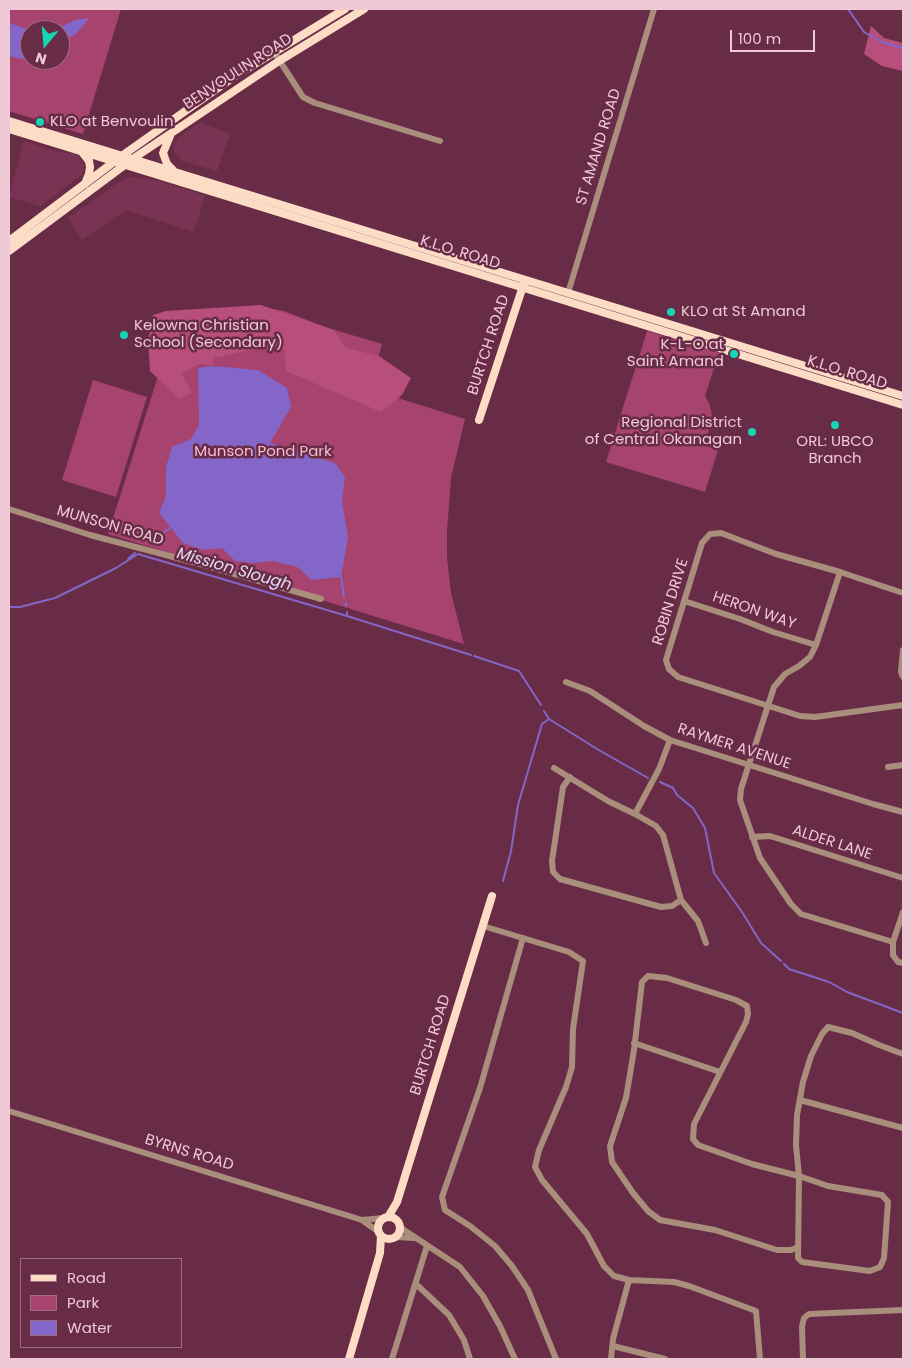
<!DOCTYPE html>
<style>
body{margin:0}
#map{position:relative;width:912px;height:1368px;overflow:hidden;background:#692c46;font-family:Poppins,sans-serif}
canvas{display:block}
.frame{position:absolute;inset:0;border:10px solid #efc9d6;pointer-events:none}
.legend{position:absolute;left:20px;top:1258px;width:162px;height:90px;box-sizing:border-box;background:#692c46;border:1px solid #9f6b80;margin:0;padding:6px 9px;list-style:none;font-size:15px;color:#efc9d6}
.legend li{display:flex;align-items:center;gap:10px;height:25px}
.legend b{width:25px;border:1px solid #9f6b80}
.north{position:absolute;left:20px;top:20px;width:50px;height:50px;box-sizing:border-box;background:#692c46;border:1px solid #9f6b80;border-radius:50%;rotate:197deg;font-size:14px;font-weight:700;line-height:20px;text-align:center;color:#efc9d6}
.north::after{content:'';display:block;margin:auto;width:18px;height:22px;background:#16d5b3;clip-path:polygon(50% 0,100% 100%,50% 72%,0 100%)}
.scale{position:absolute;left:730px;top:30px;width:85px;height:22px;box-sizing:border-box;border:2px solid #efc9d6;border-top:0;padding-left:6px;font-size:15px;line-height:18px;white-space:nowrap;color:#efc9d6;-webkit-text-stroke:4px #692c46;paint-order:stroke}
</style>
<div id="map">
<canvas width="912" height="1368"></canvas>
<div class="frame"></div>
<ul class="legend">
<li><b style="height:6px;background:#fddcc6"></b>Road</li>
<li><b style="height:14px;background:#a6446f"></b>Park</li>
<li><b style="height:14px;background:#8366c7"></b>Water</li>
</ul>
<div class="north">N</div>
<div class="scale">100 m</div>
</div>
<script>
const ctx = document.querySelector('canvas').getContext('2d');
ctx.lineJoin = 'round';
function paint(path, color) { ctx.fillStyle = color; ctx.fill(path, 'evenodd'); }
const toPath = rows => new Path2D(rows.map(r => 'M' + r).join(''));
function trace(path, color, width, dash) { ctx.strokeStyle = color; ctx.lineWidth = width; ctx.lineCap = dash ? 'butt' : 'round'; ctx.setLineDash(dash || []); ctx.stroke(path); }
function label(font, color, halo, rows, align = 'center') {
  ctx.font = font + ' Poppins,sans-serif'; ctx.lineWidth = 5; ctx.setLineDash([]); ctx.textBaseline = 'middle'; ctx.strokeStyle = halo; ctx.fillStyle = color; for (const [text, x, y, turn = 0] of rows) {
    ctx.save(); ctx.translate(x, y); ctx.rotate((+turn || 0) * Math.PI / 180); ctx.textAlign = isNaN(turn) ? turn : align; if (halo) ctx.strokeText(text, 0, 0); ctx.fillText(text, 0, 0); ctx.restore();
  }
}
paint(toPath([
 [199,123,230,133,217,171,182,161,174,151,175,143,178,138],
 [24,141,62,153,71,152,78,155,84,166,82,175,40,206,9,197],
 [127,177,152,179,205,195,194,232,126,210,82,240,68,218]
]), '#783452');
paint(toPath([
 [9,9,121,9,83,134,9,111],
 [30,30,60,30,60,60,30,60],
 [260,307,284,311,325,327,382,344,369,389,465,419,451,478,447,531,447,557,451,593,464,644,108,534,173,329],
 [647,331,719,353,705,396,710,405,712,416,711,425,704,445,718,450,705,492,606,462],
 [93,380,147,397,116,497,62,480]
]), '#a6446f');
paint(toPath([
 [871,26,884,38,903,43,903,71,882,66,864,54],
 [261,305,334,330,346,348,379,356,411,378,402,395,381,412,286,371,284,349,255,349,214,358,213,365,199,364,182,374,192,393,179,399,150,371,148,341,153,315,166,311]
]), '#b84e7c');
paint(toPath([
 [89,18,77,33,60,43,60,30,54,30,75,20],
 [9,23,30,30,30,57,23,59,9,56],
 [212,366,258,370,287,388,291,407,270,443,335,463,345,477,342,501,348,537,341,577,311,580,299,568,294,566,272,561,254,563,235,561,222,548,203,550,183,543,159,513,166,496,166,467,172,447,191,439,199,425,198,368]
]), '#8366c7');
trace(toPath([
 [848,9,864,32,882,42,903,48],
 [160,535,170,528],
 [128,559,135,553],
 [116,568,138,554,347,616],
 [341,577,344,597],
 [346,603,346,606],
 [9,607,20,607,55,598,116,568],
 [347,612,347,616,471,655],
 [474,656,519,671,541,705],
 [544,711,549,719,597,749,648,778],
 [660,782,673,788,677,795,693,808,705,828,714,873,742,912,761,943,781,961],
 [503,881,511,851,518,805,542,724,549,719],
 [784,964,789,969,829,982,847,992,903,1013]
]), '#8366c7', 2);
trace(toPath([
 [274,52,303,97,315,103,440,141],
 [568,293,654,9],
 [9,509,90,535,204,565,321,599],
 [840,572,816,645,810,657,799,666,785,674,774,687,741,789,740,800,760,858,791,904,801,914,893,942],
 [903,593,840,572,776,554,721,533,710,534,702,543,666,660,669,669,678,677,800,716,815,717,903,705],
 [684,601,740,619,773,632,816,645],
 [903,650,901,672,903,677],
 [566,682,590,691,644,726,670,740,873,804,903,812],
 [888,767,903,765],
 [554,768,608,801,635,814,656,826,663,835,681,900,698,921,706,943],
 [570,777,563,787,552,861,553,872,560,879,661,907,672,906,681,900],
 [635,814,659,769,670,740],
 [752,837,770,836,903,878],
 [903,912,893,942,893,955,898,962,903,963],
 [483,926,569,952,583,961,573,1029,572,1067,566,1087,539,1150,535,1167,542,1180,587,1234,604,1266,614,1276,629,1280,674,1282,689,1286,756,1311,760,1359],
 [523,938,480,1088,442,1197,445,1210,470,1226,495,1246,512,1266,528,1290,556,1359],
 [634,1043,720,1072],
 [800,1100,903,1128],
 [9,1111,362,1220,379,1232],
 [362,1220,383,1218],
 [401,1228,460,1267,483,1296,500,1326,515,1359],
 [396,1237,414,1238],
 [798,1247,791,1250,777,1250,715,1230,660,1220,648,1211,633,1193,612,1162,610,1146,626,1098,634,1050,642,982,648,976,667,978,736,1000,747,1006,748,1014,746,1022,694,1124,693,1139,698,1145,752,1164,799,1176,828,1186,882,1195,888,1202,884,1258,880,1267,870,1271,802,1262,798,1258,799,1176,796,1145,797,1115,803,1082,811,1056,822,1034,828,1027,852,1033,879,1045,903,1054],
 [416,1284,449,1315,464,1340,470,1359],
 [613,1346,665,1359],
 [392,1359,427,1246],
 [611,1359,613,1339,629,1280],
 [803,1359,802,1327,804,1318,809,1314,903,1310]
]), '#a98e7c', 6);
trace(toPath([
 [9,121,903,396],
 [9,129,903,405],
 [170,136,163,153,167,164,173,170],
 [82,152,89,161,90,167,89,174,85,184],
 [9,241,123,155,235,76,345,9],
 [9,251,134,158,279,61,364,9],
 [479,420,524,283],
 '378 1228a11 11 0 1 1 22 0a11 11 0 1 1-22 0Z',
 [388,1217,397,1202,492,896],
 [349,1359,380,1253,381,1236]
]), '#fddcc6', 8);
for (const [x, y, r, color] of [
 [40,122,5,"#16d5b3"],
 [671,312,5,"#16d5b3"],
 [124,335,5,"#16d5b3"],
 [734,354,5,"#16d5b3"],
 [835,425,5,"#16d5b3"],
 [752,432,5,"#16d5b3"]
]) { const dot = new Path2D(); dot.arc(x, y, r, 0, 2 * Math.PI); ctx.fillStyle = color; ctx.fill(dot); trace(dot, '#692c46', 2); }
label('15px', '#efc9d6', '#692c46', [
 ["BENVOULIN ROAD",238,72,-33],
 ["ST AMAND ROAD",599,147,-73],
 ["K.L.O. ROAD",460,253,17],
 ["BURTCH ROAD",489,345,-72],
 ["K.L.O. ROAD",847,373,17],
 ["MUNSON ROAD",110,526,16],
 ["ROBIN DRIVE",671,602,-73],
 ["HERON WAY",754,611,19],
 ["RAYMER AVENUE",734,747,18],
 ["ALDER LANE",832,843,18],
 ["BURTCH ROAD",431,1045,-73],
 ["BYRNS ROAD",189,1153,17]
]);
label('15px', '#efc9d6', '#692c46', [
 ["KLO at Benvoulin",50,122],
 ["KLO at St Amand",681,312],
 ["Kelowna Christian",134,326],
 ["School (Secondary)",134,343],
 ["K-L-O at",724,345,"right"],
 ["Saint Amand",724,362,"right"],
 ["Regional District",742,423,"right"],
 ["of Central Okanagan",742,440,"right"],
 ["ORL: UBCO",835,442,"center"],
 ["Branch",835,459,"center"]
], 'left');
label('15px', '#f5bcd0', '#692c46', [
 ["Munson Pond Park",263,452]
]);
label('italic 16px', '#e2dcf6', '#692c46', [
 ["Mission Slough",234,570,16]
]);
</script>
